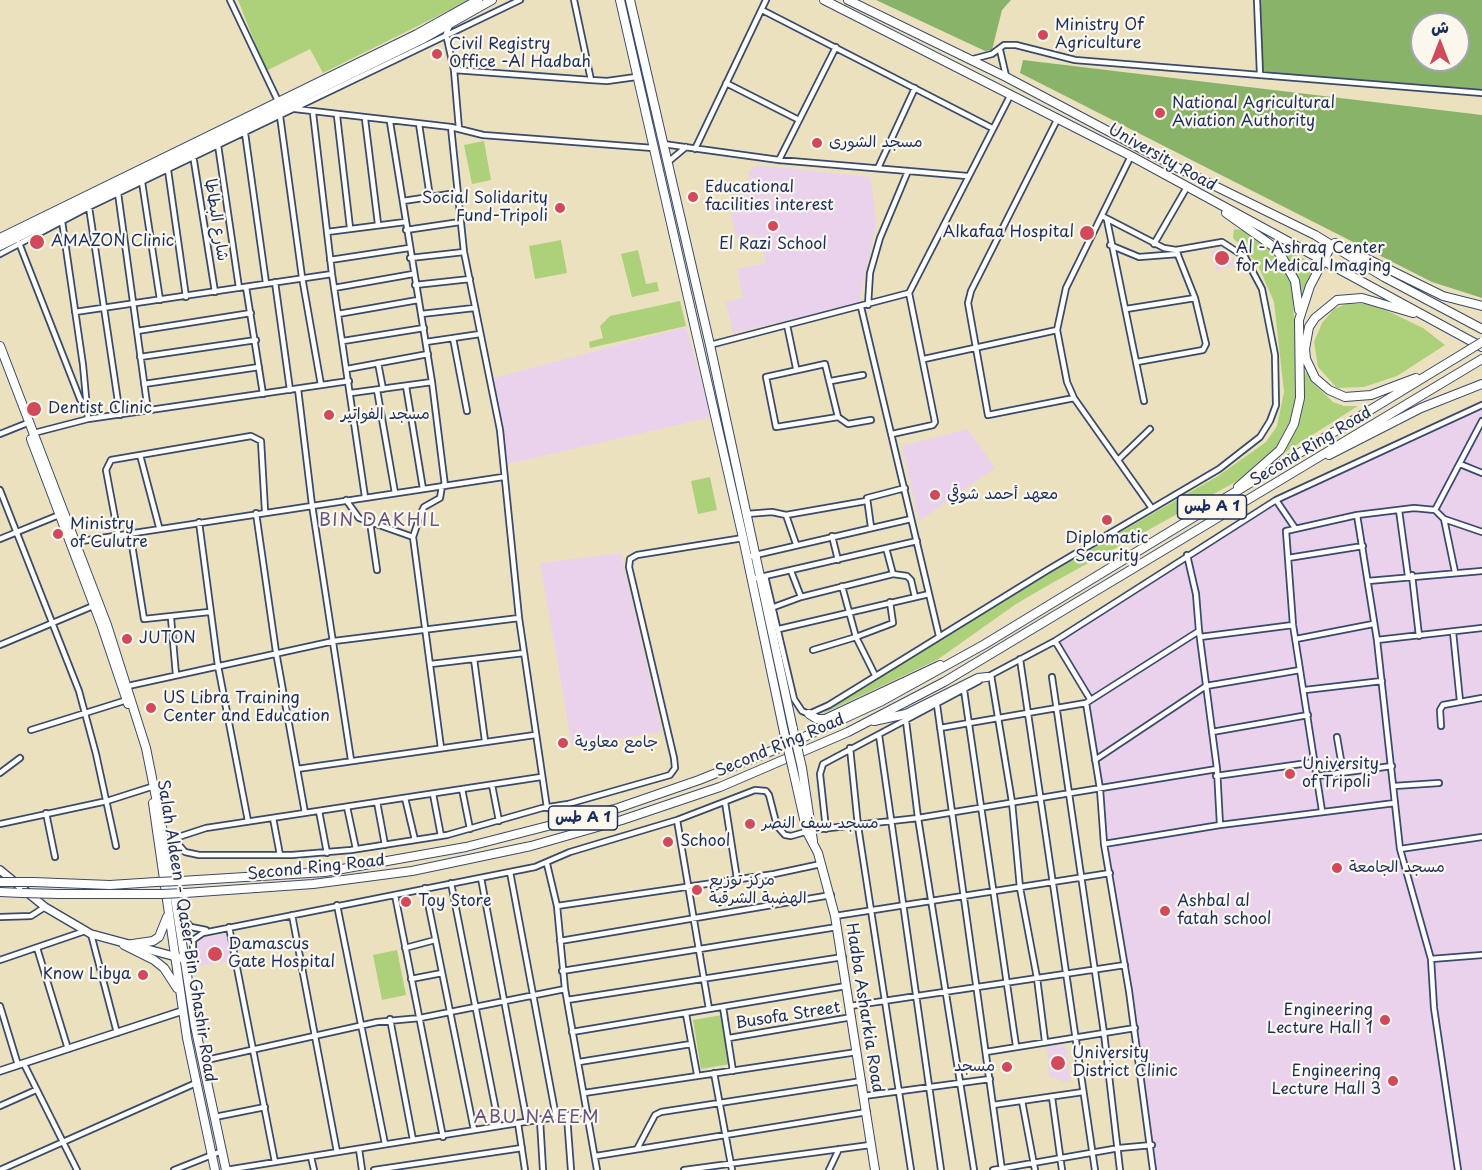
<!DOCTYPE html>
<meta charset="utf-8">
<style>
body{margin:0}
#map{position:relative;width:1482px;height:1170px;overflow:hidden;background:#ebe1bf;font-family:"Playpen Sans","Playpen Sans Arabic",sans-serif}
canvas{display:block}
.north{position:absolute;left:1410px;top:12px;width:60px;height:60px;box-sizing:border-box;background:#fbf7ec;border:2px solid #a1a7b3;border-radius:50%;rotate:0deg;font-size:16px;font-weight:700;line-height:24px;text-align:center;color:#1b2f5e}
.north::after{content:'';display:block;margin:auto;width:21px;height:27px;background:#d1495b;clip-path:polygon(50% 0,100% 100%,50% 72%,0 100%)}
</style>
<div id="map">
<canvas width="1482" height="1170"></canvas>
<div class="north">ش</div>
</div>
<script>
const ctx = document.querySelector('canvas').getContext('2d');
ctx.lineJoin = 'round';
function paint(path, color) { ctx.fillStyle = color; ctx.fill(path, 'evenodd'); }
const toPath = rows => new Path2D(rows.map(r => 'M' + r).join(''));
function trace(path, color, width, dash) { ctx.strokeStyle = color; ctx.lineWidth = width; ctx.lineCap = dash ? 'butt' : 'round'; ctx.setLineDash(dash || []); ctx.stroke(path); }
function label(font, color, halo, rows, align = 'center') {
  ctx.font = font + ' "Playpen Sans","Playpen Sans Arabic",sans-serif'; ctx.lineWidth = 4.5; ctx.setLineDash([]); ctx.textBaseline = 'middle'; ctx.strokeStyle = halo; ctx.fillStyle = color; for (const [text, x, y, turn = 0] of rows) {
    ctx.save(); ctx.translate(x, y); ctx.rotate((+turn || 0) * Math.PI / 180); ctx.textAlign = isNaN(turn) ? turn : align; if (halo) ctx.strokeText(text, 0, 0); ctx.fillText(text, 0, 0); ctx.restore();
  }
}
paint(toPath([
 [757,165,871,177,876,224,859,303,733,333,726,302,743,298,737,269,766,263,762,248,756,247,753,234,736,237,731,213,743,210,737,186,750,182,748,172],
 [1221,248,1239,264,1216,270,1211,251],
 [686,327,712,417,507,464,494,378],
 [1482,405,1482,1170,1153,1170,1086,703,1090,699,1055,641,1255,512],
 [968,429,995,468,919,521,902,446],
 [621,553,662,732,572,745,540,563],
 [228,934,234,961,199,966,196,948,201,938],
 [1063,1045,1067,1049,1070,1081,1061,1082,1060,1079,1049,1077,1047,1047]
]), '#ead1ec');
paint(toPath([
 [238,0,470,0,323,73,310,49,266,71],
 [484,141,491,180,472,184,464,145],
 [1234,229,1248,231,1279,255,1292,281,1298,388,1290,429,1281,444,1239,480,1052,583,1016,604,937,660,820,715,1046,575,1218,476,1266,442,1277,426,1284,392,1274,302,1257,263,1233,238],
 [561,240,567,273,535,279,529,246],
 [1280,247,1316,265,1302,299,1298,278],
 [638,250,646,284,657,282,659,291,632,297,621,254],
 [680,301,686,326,590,348,589,342,603,338,600,326,610,316],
 [1346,304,1368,304,1392,313,1423,328,1445,345,1397,376,1364,387,1337,388,1318,367,1314,342,1322,323,1334,309],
 [1306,370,1313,383,1333,402,1344,406,1358,406,1276,458,1297,427],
 [710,477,717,510,698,514,691,481],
 [397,950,406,995,382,1000,373,955],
 [722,1015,730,1064,701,1069,693,1020]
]), '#add17a');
paint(toPath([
 [876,0,1011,0,1002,10,992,50,985,51],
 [1259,0,1482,0,1482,93,1260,74],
 [1422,24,1458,24,1458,60,1422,60],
 [1023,60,1482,115,1482,298,1432,282,1020,73]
]), '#8ab36a');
const minor = toPath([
 [230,0,278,101],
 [1257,0,1260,74],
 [762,10,992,128],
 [450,25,446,34,454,70,459,129],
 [1000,50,1006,76],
 [973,59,992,54,1004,45,1016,45,1075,60,1482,93],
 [454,70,591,80,574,0],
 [591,80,607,81,636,77],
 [726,83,799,120],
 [295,109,451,127,483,135,653,148],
 [313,113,332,274,365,497],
 [280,116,302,277,321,385],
 [337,116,350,228],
 [1058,118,971,291,968,303,988,415,1074,398],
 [365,119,378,224],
 [390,122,432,382,445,486],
 [419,124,430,197],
 [451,127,464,252,500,430,519,618,547,808],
 [245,133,266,283],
 [663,144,779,160,967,176],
 [218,145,239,288],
 [695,149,766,0],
 [193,155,215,292],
 [1131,156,1066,288,1057,330,1067,382,1074,398,1151,507],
 [779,160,836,47],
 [668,162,686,147],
 [878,168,915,88],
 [168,170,186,297],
 [142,182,160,300],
 [118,193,148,411],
 [403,201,456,193],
 [89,207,120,415],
 [1107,220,1144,401],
 [62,221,83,365,88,419],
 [406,230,460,222],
 [327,232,405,222],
 [19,243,80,399,87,408],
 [1154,244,1187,187],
 [1110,245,1139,257,1178,254],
 [0,254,89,207,520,0],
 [410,258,464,252],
 [330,260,409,248],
 [275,282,290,390],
 [415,285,470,279],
 [246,287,263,394],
 [334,288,413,274],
 [868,305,870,273,880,238,908,171],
 [861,307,939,636],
 [1126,309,1195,298],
 [75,312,332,274],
 [338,314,418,300],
 [421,314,474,308],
 [787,325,796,368],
 [137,331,251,313],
 [453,338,467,411],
 [343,341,424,328],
 [426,342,480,334],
 [710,345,909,293],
 [140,357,256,340],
 [924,359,1057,330],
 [1137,362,1203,350,1206,344,1195,298,1176,250],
 [378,363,383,389],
 [347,369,428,354],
 [831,381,863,375],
 [144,384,259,367],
 [406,386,423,489],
 [298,389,312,505,351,760],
 [377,390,395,493],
 [351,393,432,382],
 [838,417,776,427,766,377,825,364,838,417,848,424,871,420],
 [34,433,88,419,349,381],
 [0,434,25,424],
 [892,434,933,425,935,422,909,293,1011,94],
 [140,455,159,527],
 [1119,459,1150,429],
 [1460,464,1482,473],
 [0,490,79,691,96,754,116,846],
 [346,500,359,518,413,537],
 [1276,500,1295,528],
 [1399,510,1408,576],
 [1435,510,1482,421],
 [256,513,276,652,305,813],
 [747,514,772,512,786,515,866,501],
 [786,515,796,544],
 [1357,515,1377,640,1400,849,1431,959,1434,1008,1458,1170],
 [1444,519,1455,572],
 [199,522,218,666,248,821],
 [370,522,377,570],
 [871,527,867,498,905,488],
 [130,532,144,619,209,612],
 [118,534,106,470,111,460,251,436,261,441,265,511],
 [832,536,838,560],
 [0,539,59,515],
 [75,542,503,477],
 [1187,555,1196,594,1199,631,1217,769,1220,825],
 [747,557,911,519],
 [1288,558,1363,546],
 [791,571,801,597],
 [893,574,907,576,911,580,915,597],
 [1412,575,1419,636],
 [765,576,917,541],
 [752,579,765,576,794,699,802,711,809,714,829,705,1046,571,1219,469,1260,437,1270,421,1276,405,1275,355,1262,289,1245,257,1222,242,1176,250,1164,248,1102,216],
 [1368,581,1482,571],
 [842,586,856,637,893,623,890,602],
 [774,607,801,597,893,574,886,548],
 [171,618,176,675],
 [779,629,929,594],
 [1453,632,1460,701],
 [1200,637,1293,625],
 [1296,639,1373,624],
 [1377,640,1482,628],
 [1055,641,1090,699],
 [0,645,93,606],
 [813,650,856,637,875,675],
 [474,659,485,741],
 [1020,659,1095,1170],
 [431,664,524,653],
 [991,675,1012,802,1020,888,1037,978,1045,1041],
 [987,677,1055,641,1276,500,1482,405],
 [1052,677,1104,1033,1120,1170],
 [128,686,334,641,519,618],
 [964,690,1016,1046],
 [1305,690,1382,681],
 [1086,703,1100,789,1104,844,1129,991,1153,1170],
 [937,705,1002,1170],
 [906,721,918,818,974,1170],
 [1441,726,1440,710,1443,705,1482,698],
 [940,728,1086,703,1199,631],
 [31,730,127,700],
 [1212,732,1308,715],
 [879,735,941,1170],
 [1337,737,1343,772],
 [441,748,413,537,421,513,424,507,440,498,442,486],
 [850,748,858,826,911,1170],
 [1095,760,1206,686,1300,670],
 [297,769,535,735],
 [0,773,20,758],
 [1216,776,1315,762],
 [1318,776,1392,766],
 [492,785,499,821],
 [1394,786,1439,783],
 [462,789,470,829],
 [433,794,441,836],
 [405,798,415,840],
 [377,802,385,845],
 [725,802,737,879],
 [347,807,356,849],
 [319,811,327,853],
 [1322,811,1293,625,1286,531,1357,515,1414,508,1435,510,1444,519,1482,532],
 [46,813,55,857],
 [273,818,280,855],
 [677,820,709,1009],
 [0,824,107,801,151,787],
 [826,829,820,774,823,764,979,681],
 [174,839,185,852,199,855,292,855,351,850,447,835,542,808,568,804,670,775,675,768,674,758,629,567,630,559,637,555,743,538],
 [163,842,206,828,541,777],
 [1104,844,1220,825,1395,803],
 [1400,849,1482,837],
 [547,864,557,906,565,989,597,1170],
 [510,872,556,1117],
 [481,878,527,1122],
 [451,883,499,1126],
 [425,888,474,1130],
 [395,895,443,1137],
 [337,905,385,1144],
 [557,906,774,874,821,864],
 [179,914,191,927,206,930],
 [292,915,337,1152],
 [835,916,1110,873],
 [0,917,31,916,45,907],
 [229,927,275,1162],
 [91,934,117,1033],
 [560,941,831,895],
 [37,948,68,1049],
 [405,948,435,940],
 [184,959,193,955,193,940,203,933,535,867,570,852,677,820,755,790,766,791,769,795,777,826,785,835,791,836,812,830,918,818,1217,769],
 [1431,959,1482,955],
 [0,960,85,931],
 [562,971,837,927],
 [411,979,442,973],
 [567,1000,843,957],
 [0,1006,18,1065],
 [850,1006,1125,965],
 [723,1007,733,1071],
 [686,1014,697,1074],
 [390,1019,413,1140],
 [572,1032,846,986],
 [729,1038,852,1017],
 [986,1052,1135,1028],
 [202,1061,377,1022,420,1018,565,989],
 [579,1062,691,1044],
 [24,1064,77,1170],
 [714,1073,732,1170],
 [584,1093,857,1052],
 [864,1096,990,1079],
 [1052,1097,1062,1170],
 [1022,1101,1035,1170],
 [993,1105,1083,1092],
 [0,1106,36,1090],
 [567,1116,571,1170],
 [215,1117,265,1107],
 [540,1120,543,1170],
 [518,1123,525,1170],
 [359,1149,362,1170],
 [637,1149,655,1115,661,1112,862,1081],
 [596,1156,867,1112],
 [311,1157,314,1170],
 [0,1170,196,1083],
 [174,1170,222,1151],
 [226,1170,587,1112],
 [374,1170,522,1148],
 [684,1170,870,1145],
 [829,1170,839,1149],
 [993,1170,1119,1148,1152,1145]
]);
const tertiary = toPath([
 [0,1071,182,1011]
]);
const secondary = toPath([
 [0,870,45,907,91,934,184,959]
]);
const primary = toPath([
 [620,0,743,538,784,732],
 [630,0,710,345,793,729],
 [0,238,417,34,478,0],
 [0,246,421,40,492,0],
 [802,768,813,841],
 [793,770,807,832,818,853,835,916,875,1170]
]);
const trunk = toPath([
 [824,0,1131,156,1482,347],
 [848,0,1006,77,1174,166,1315,235,1384,277,1482,329],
 [1226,213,1274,247,1282,257,1295,281,1299,310],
 [1335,243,1443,296,1482,306],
 [1413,313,1362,298,1337,300,1315,318,1309,327,1305,349,1306,359,1315,378,1329,390,1345,397,1371,395,1416,378],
 [0,346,107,625,146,748,171,872,195,1026,226,1170],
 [31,439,101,624,128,704],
 [1329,455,1421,408,1482,384],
 [1238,487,1280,450,1294,424,1300,398,1299,320,1310,286,1331,246],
 [809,714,817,719,825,719,940,665],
 [874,721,906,714,978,678,987,677],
 [153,803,187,1038,215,1170],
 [181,881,325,872,466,847,618,808,699,780,789,744,882,701,985,644,1464,353],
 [33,882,110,885,156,882],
 [0,892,22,893],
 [185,893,313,884,412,871,531,846,622,820,720,787,848,732,944,682,1482,359],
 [58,894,161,894],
 [124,945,154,960,164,968,177,988],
 [126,945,153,941,159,937,167,917]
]);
trace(minor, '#3a4a6d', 8);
trace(tertiary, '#3a4a6d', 9);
trace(secondary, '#3a4a6d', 10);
trace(primary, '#3a4a6d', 10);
trace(trunk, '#3a4a6d', 10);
trace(minor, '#fff', 4.5);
trace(tertiary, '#fff', 6);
trace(secondary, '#fff', 7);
trace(primary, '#fff', 8);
trace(trunk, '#fff', 8);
const primaryBridge = toPath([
 [793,729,802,768],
 [784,732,793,770]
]);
const trunkBridge = toPath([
 [1464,353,1482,342],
 [0,882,33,882],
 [156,882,181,881],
 [22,893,58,894],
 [161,894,185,893]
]);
trace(primaryBridge, '#3a4a6d', 10, []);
trace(trunkBridge, '#3a4a6d', 10, []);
trace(primaryBridge, '#fff', 8);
trace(trunkBridge, '#fff', 8);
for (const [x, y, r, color] of [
 [1043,35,6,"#d1495b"],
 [437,54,6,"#d1495b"],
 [1160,113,6,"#d1495b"],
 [817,143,6,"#d1495b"],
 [693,197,6,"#d1495b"],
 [560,208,6,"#d1495b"],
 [773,226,6,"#d1495b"],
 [1087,233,8,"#d1495b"],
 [37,242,8,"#d1495b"],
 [1222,258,8,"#d1495b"],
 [34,409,8,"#d1495b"],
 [329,415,6,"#d1495b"],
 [935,495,6,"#d1495b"],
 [1107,520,6,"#d1495b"],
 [58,534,6,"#d1495b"],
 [127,639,6,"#d1495b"],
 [151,708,6,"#d1495b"],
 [563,743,6,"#d1495b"],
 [1290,774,6,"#d1495b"],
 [750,824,6,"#d1495b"],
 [668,842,6,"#d1495b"],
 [1337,868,6,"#d1495b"],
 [697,890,6,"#d1495b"],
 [406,902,6,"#d1495b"],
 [1165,911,6,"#d1495b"],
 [215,954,8,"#d1495b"],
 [143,975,6,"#d1495b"],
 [1385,1020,6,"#d1495b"],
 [1058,1063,8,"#d1495b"],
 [1007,1067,6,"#d1495b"],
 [1393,1081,6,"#d1495b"]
]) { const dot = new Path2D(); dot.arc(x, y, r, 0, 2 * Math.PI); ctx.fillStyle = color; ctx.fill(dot); trace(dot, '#fbf7ec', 2); }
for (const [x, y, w] of [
 [1212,507,69],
 [583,818,69]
]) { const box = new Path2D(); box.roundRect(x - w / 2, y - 12, w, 24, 4.5); ctx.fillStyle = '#fbf7ec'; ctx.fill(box); trace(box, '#1b2f5e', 1.5); }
label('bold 15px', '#1b2f5e', null, [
 ["طس A 1",1212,507],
 ["طس A 1",583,818]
]);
label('16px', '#1b2f5e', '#fbf7ec', [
 ["Ministry Of",1055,26],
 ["Agriculture",1055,44],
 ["Civil Registry",449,45],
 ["Office -Al Hadbah",449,63],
 ["National Agricultural",1172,104],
 ["Aviation Authority",1172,122],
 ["مسجد الشورى",829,143],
 ["Educational",705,188],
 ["facilities interest",705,206],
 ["Social Solidarity",548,199,"right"],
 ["Fund-Tripoli",548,217,"right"],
 ["Alkafaa Hospital",1074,233,"right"],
 ["AMAZON Clinic",51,242],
 ["El Razi School",773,245,"center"],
 ["Al - Ashraq Center",1236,249],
 ["for Medical Imaging",1236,267],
 ["Dentist Clinic",48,409],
 ["مسجد الفواتير",341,415],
 ["معهد أحمد شوقي",947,495],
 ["Ministry",70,525],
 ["of Culutre",70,543],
 ["Diplomatic",1107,539,"center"],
 ["Security",1107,557,"center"],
 ["JUTON",139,639],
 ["US Libra Training",163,699],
 ["Center and Education",163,717],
 ["جامع معاوية",575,743],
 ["University",1302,765],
 ["of Tripoli",1302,783],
 ["مسجد سيف النصر",762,824],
 ["School",680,842],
 ["مسجد الجامعة",1349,868],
 ["مركز توزيع",709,881],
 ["الهضبة الشرقية",709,899],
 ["Toy Store",418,902],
 ["Ashbal al",1177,902],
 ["fatah school",1177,920],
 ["Damascus",228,945],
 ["Gate Hospital",228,963],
 ["Know Libya",131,975,"right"],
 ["Engineering",1373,1011,"right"],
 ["Lecture Hall 1",1373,1029,"right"],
 ["University",1072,1054],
 ["District Clinic",1072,1072],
 ["مسجد",995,1067,"right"],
 ["Engineering",1381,1072,"right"],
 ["Lecture Hall 3",1381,1090,"right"]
], 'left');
label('16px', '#1b2f5e', '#fbf7ec', [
 ["University Road",1162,158,29],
 ["شارع البطاطا",216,220,81],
 ["Second Ring Road",1311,447,-31],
 ["Second Ring Road",780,746,-23],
 ["Second Ring Road",316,868,-6],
 ["Salah Aldeen - Qaser Bin Ghashir Road",186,931,81],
 ["Hadba Asharkia Road",864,1008,81],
 ["Busofa Street",788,1016,-9]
]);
ctx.letterSpacing = '1.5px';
label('18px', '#64567f', '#fbf7ec', [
 ["BIN DAKHIL",380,521],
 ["ABU NAEEM",537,1118]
]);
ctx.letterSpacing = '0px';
</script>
